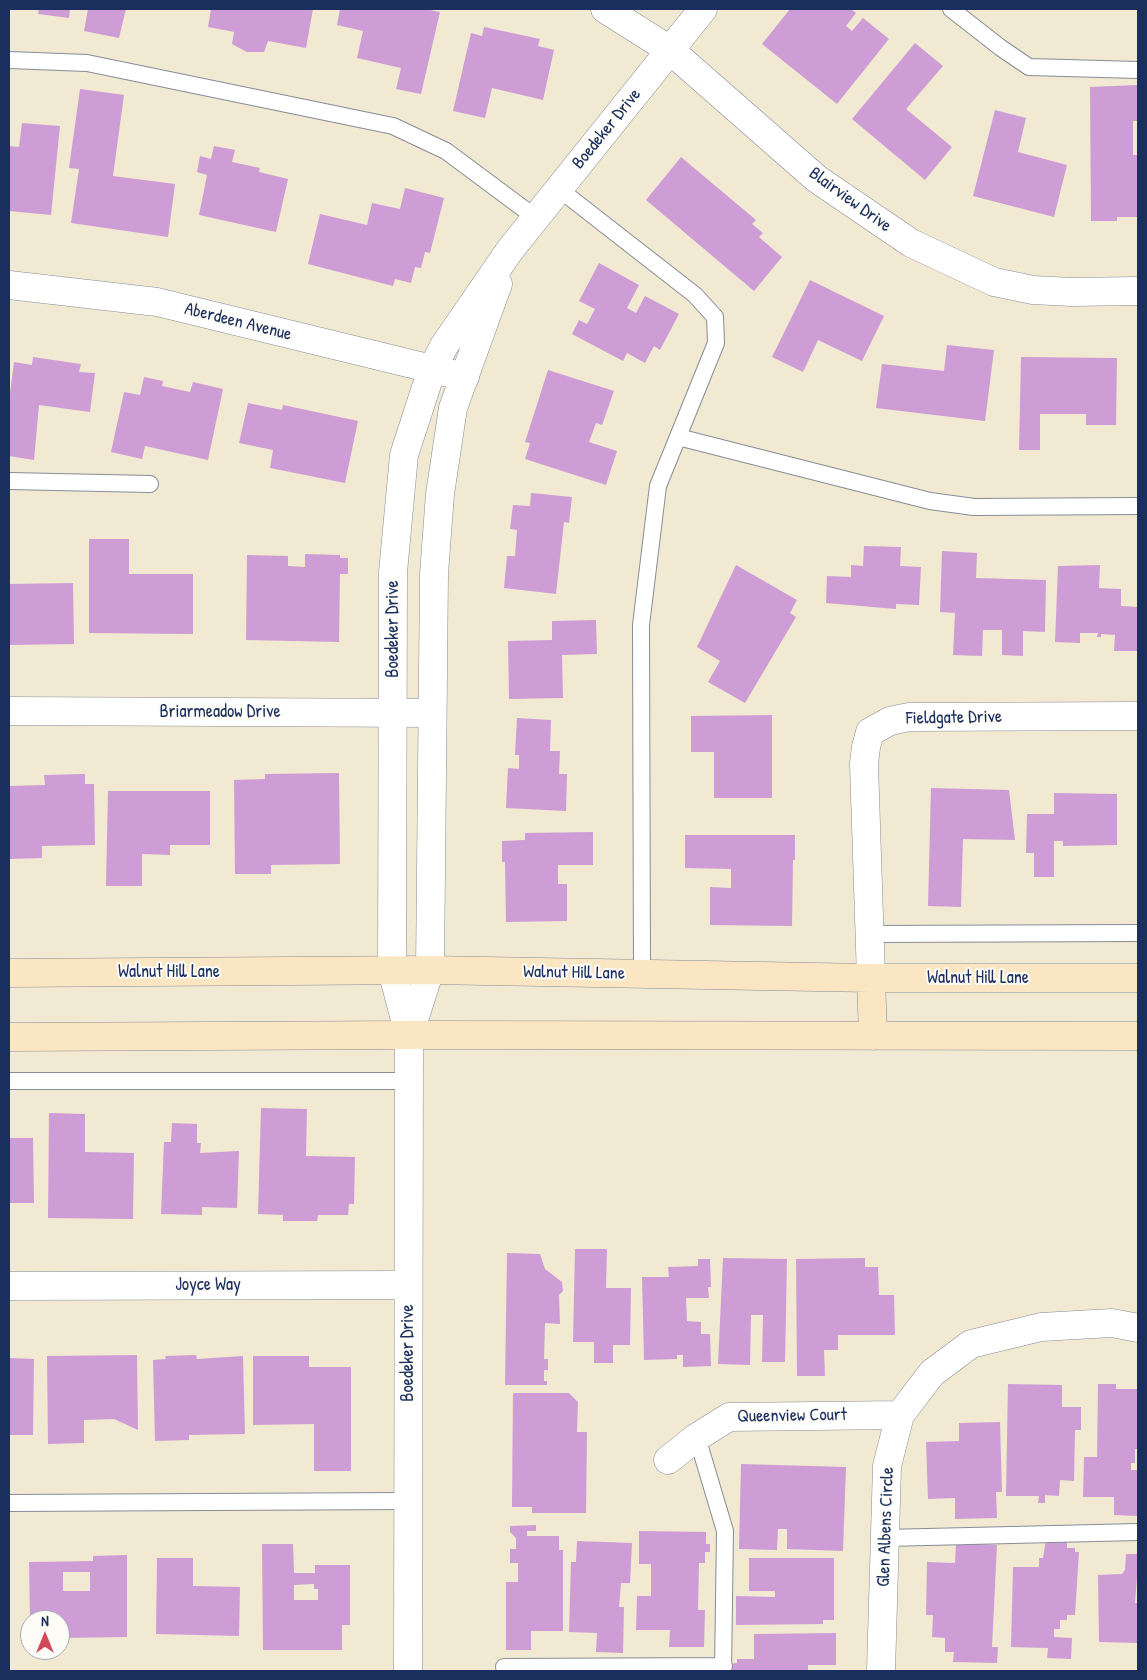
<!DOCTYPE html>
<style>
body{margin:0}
#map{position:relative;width:1147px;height:1680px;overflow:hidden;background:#f1e9d1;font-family:"Patrick Hand",sans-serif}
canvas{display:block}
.frame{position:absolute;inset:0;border:10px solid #1b2f5e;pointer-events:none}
.north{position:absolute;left:20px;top:1610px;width:50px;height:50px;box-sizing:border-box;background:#fdfcf7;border:1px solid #a3aaba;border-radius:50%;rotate:0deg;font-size:14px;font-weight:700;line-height:20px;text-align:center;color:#1b2f5e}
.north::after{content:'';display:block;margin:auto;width:18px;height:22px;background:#d1495b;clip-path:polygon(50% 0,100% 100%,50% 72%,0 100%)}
</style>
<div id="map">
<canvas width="1147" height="1680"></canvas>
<div class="frame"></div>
<div class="north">N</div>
</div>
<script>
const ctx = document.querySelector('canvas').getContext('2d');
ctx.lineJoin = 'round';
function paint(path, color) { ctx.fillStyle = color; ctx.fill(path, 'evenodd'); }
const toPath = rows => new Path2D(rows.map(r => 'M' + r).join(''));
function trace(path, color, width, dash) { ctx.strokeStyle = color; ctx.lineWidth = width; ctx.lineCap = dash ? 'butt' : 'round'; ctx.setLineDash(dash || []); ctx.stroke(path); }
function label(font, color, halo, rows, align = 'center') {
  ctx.font = font + ' "Patrick Hand",sans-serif'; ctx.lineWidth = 4; ctx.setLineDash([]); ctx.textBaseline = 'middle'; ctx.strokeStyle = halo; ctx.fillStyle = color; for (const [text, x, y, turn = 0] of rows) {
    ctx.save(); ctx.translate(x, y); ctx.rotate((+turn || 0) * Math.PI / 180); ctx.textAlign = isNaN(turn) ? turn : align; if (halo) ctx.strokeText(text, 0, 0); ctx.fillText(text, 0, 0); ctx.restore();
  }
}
paint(toPath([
 [39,9,70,9,69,18,38,14],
 [88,9,126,9,119,38,84,31],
 [211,9,313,9,306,48,268,41,264,52,247,52,232,44,234,32,208,27],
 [340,9,425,9,440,12,421,94,396,89,401,68,357,58,363,31,337,25],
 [790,9,851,9,856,13,846,26,852,31,863,18,889,39,837,104,762,44],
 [484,27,540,39,538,46,554,50,543,100,492,88,485,118,453,111,471,33,482,36],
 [915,43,943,66,906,109,952,147,925,180,852,119],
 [1138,85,1138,121,1133,121,1133,155,1138,155,1138,217,1117,217,1117,221,1091,221,1090,87],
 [80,89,124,95,113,176,175,184,168,237,71,223,79,169,69,168],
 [995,110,1026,118,1018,152,1067,165,1054,217,973,196],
 [22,123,60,126,51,215,9,211,9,146,19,147],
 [214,146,235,150,232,162,260,168,259,172,288,179,276,232,199,215,207,175,197,172,200,156,211,159],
 [681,157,756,220,752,224,763,233,759,237,782,257,754,291,646,200],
 [405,188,444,198,430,253,425,252,421,268,415,267,411,283,395,279,393,286,308,264,320,214,367,225,372,203,400,209],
 [599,263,639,285,627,308,636,313,645,296,679,314,660,350,654,346,645,363,627,353,623,361,572,334,579,320,587,324,595,309,579,301],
 [810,280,884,316,862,361,818,340,803,372,772,357],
 [947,345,994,350,985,421,876,408,882,364,944,371],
 [33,357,81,364,79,372,95,373,90,412,39,405,34,460,9,456,9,401,14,362,32,365],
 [1021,357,1117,358,1116,425,1086,425,1086,414,1040,414,1040,450,1019,450],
 [548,370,614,391,602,425,596,423,589,442,617,451,606,485,525,459,530,443,525,442],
 [144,377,163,381,162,386,190,392,193,382,223,389,208,460,145,446,142,459,111,452,124,392,140,395],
 [248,403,282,410,283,405,358,421,345,483,270,468,273,450,239,443],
 [531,493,572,497,569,523,564,522,556,594,504,588,507,556,515,556,517,530,510,529,513,505,530,506],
 [89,539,129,539,129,574,193,574,193,634,89,633],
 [864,546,901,547,900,566,921,567,919,605,896,604,896,609,826,603,827,576,851,577,851,565,863,566],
 [942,551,977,553,976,578,1046,580,1045,632,1023,631,1023,656,1002,655,1002,630,983,630,982,656,953,655,955,613,940,612],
 [305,554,340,555,340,558,348,558,348,574,340,574,339,642,246,640,247,555,288,556,288,566,305,567],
 [736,565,797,600,790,613,796,617,745,703,708,682,720,661,697,647],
 [1100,565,1099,588,1121,589,1121,606,1138,607,1138,651,1114,651,1115,635,1101,634,1101,637,1097,637,1098,633,1080,633,1080,643,1055,642,1058,566],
 [73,583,74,644,9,645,9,584],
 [596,620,597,654,562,655,563,698,509,699,508,641,552,640,552,621],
 [772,715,772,798,714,798,714,752,691,752,691,716],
 [517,718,551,720,550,751,560,751,559,774,567,774,566,811,506,808,508,768,519,769,519,755,515,755],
 [339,773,340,864,271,865,271,874,235,874,234,780,265,779,265,774],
 [85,774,85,784,94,784,95,845,42,846,42,858,9,859,9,786,45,785,44,775],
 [931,788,1009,790,1015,840,963,839,961,907,928,906],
 [108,791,210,791,210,845,170,845,170,855,142,854,142,886,106,886],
 [1054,793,1117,794,1117,845,1063,846,1063,841,1054,841,1054,877,1034,877,1034,853,1026,853,1027,814,1054,814],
 [593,832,593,865,558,865,558,884,567,884,567,921,506,922,505,862,502,862,502,841,525,840,525,833],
 [685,835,795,835,795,860,793,860,792,926,710,925,710,887,731,888,731,869,685,868],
 [261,1108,307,1109,306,1156,355,1157,354,1204,349,1204,348,1215,318,1215,317,1221,283,1221,283,1215,258,1214],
 [49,1113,85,1114,85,1152,134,1153,133,1219,48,1218],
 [172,1123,197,1124,197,1143,201,1143,200,1153,239,1151,237,1208,202,1207,202,1215,161,1214,164,1142,171,1142],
 [9,1138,33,1138,34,1203,9,1203],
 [575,1249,607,1249,606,1288,631,1288,630,1345,613,1345,613,1363,594,1363,594,1342,573,1342],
 [507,1253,540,1254,545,1269,562,1282,563,1291,559,1295,560,1324,545,1323,544,1359,548,1359,548,1370,544,1370,544,1381,547,1381,547,1385,505,1385],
 [723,1258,787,1259,785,1362,762,1362,763,1315,751,1315,750,1365,718,1364],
 [865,1258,865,1267,878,1267,879,1295,894,1295,895,1335,838,1335,838,1350,824,1350,825,1376,797,1376,796,1259],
 [698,1259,710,1259,711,1287,708,1287,709,1298,686,1298,687,1321,701,1322,701,1334,710,1334,711,1366,683,1367,683,1355,677,1355,677,1359,644,1360,642,1277,669,1277,668,1267,698,1266],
 [137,1355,138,1430,114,1419,84,1420,84,1443,48,1444,47,1356],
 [196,1355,197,1359,243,1356,245,1434,189,1435,189,1440,155,1441,153,1360,166,1359,165,1356],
 [253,1356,309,1356,309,1367,351,1367,351,1471,314,1471,314,1424,253,1425],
 [9,1358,34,1359,33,1435,9,1435],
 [1008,1384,1062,1385,1062,1407,1081,1407,1081,1430,1075,1430,1074,1481,1060,1480,1059,1496,1045,1495,1045,1503,1038,1503,1039,1496,1006,1496],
 [1098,1384,1116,1384,1116,1389,1138,1389,1138,1449,1135,1449,1135,1463,1131,1463,1131,1470,1138,1470,1138,1516,1114,1515,1114,1497,1083,1497,1084,1457,1097,1457],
 [513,1393,569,1393,578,1402,577,1432,587,1432,586,1513,532,1513,532,1507,512,1507],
 [1000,1422,1002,1492,996,1492,997,1518,955,1519,955,1498,928,1499,926,1442,959,1441,959,1423],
 [741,1464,846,1467,843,1551,787,1549,787,1529,778,1529,777,1550,739,1549],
 [536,1525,536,1531,527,1531,527,1536,559,1536,559,1550,563,1550,563,1631,531,1631,531,1650,506,1650,506,1582,518,1582,518,1563,510,1563,510,1549,516,1549,516,1538,510,1532,510,1526],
 [639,1531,706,1532,706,1544,710,1544,710,1552,705,1552,705,1563,699,1563,698,1610,705,1610,704,1647,669,1647,670,1630,636,1630,637,1596,651,1596,651,1564,639,1564],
 [1046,1539,1067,1540,1067,1548,1075,1548,1075,1552,1079,1552,1075,1615,1067,1615,1067,1620,1060,1620,1060,1629,1054,1629,1054,1637,1072,1638,1071,1659,1047,1658,1048,1648,1011,1647,1013,1567,1039,1567,1039,1558,1043,1558],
 [577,1541,632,1543,630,1583,621,1583,619,1607,624,1607,623,1653,596,1652,597,1633,569,1632,571,1562,576,1562],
 [956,1543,997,1545,992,1647,998,1647,997,1663,953,1662,954,1652,945,1652,945,1638,932,1637,933,1615,926,1615,927,1562,955,1563],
 [262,1544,293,1544,294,1573,315,1573,315,1565,350,1565,350,1625,342,1625,342,1650,263,1650],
 [314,1584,314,1589,318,1589,318,1600,294,1600,294,1585],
 [1126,1554,1138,1554,1138,1577,1137,1577,1135,1603,1138,1603,1138,1643,1099,1642,1098,1575,1122,1574,1125,1570],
 [127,1555,127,1637,60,1638,60,1620,30,1620,29,1562,93,1561,93,1556],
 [63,1572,90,1572,90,1591,63,1591],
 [157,1558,193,1558,193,1586,240,1587,239,1636,156,1634],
 [749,1558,834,1558,834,1620,823,1620,823,1624,736,1625,736,1596,775,1597,775,1591,749,1591],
 [836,1633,836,1665,808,1665,808,1671,727,1671,727,1664,737,1663,737,1659,754,1659,754,1634]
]), '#ce9dd6');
const service = toPath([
 [951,9,1001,48,1029,67,1138,70],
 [9,60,87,63,393,126,446,151,536,218],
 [559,189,695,295,715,317,716,343,658,486,641,625,642,974],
 [678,437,930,501,974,507,1138,506],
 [9,481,150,484],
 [870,934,1138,933],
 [9,1081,409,1081],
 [697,1437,725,1531,723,1671],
 [9,1503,408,1501],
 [885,1538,1138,1532],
 [504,1667,724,1666]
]);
const minor = toPath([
 [605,9,670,50,817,179,911,243,994,282,1033,290,1072,292,1138,291],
 [9,285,157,302,465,377],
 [9,711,432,713],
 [871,978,864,764,866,747,870,732,890,721,909,717,1138,716],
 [9,1286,408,1285],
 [668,1460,697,1437,729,1417,900,1415],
 [881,1671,887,1466,900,1415,932,1373,971,1344,1041,1327,1112,1323,1138,1328]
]);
const tertiary = toPath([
 [409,1035,430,970,434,574,440,494,453,408,498,284],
 [408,1671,409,1035,392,970,393,572,404,455,432,369,444,346,510,250,703,9]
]);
const secondary = toPath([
 [9,973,430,970,871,978,1138,978],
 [871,978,873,1036],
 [9,1037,409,1035,1138,1036]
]);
trace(service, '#868c98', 18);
trace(minor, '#868c98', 29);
trace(tertiary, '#868c98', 29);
trace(secondary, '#868c98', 29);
trace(service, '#fff', 16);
trace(minor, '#fff', 28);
trace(tertiary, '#fff', 28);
trace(secondary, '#fbe6c3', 28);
label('18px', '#1b2f5e', '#fdfcf7', [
 ["Boedeker Drive",607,129,-51],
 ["Blairview Drive",850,200,36],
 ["Aberdeen Avenue",238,322,14],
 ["Boedeker Drive",393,629,-90],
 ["Briarmeadow Drive",220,712],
 ["Fieldgate Drive",954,718,-1],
 ["Walnut Hill Lane",169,972],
 ["Walnut Hill Lane",574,973,1],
 ["Walnut Hill Lane",978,978],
 ["Joyce Way",208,1285],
 ["Boedeker Drive",408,1353,-90],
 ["Queenview Court",792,1416,-1],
 ["Glen Albens Circle",886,1527,-88]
]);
</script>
